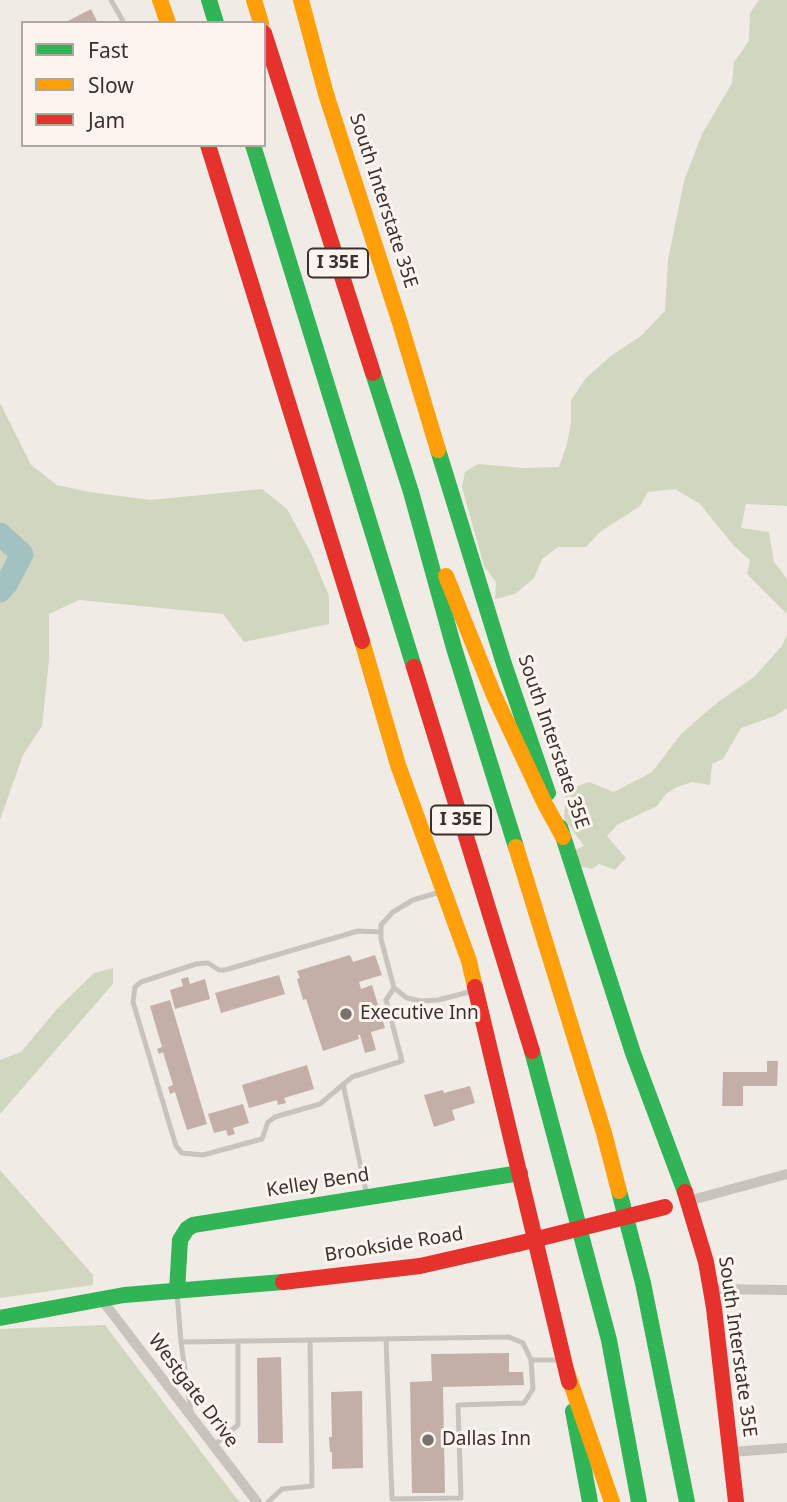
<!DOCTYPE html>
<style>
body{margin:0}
#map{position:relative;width:787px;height:1502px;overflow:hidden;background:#f0ebe5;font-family:"Noto Sans",sans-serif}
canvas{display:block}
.legend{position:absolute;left:21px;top:21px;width:245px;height:126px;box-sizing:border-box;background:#fbf5ee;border:2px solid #aea6a0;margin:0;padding:9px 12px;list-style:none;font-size:21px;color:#3b302b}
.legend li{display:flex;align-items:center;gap:14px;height:35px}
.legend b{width:35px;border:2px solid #aea6a0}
</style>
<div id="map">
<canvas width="787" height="1502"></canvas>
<ul class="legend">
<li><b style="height:9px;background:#30b455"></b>Fast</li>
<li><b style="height:9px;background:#ff9f0a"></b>Slow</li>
<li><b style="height:9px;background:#e5322d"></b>Jam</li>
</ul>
</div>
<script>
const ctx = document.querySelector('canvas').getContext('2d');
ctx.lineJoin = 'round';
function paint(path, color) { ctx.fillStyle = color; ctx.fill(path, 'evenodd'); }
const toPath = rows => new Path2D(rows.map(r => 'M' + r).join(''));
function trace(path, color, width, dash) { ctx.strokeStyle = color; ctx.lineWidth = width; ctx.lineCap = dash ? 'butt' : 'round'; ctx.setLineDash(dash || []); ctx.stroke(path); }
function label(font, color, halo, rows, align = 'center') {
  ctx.font = font + ' "Noto Sans",sans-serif'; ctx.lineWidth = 6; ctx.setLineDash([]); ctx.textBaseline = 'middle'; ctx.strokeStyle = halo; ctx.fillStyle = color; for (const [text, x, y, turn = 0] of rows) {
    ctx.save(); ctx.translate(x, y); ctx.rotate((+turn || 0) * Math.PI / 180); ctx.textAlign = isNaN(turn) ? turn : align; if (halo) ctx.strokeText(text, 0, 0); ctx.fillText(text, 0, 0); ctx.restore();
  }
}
paint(toPath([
 [759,0,787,0,787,506,746,504,741,528,769,532,774,562,787,579,787,614,747,574,750,560,734,546,700,504,675,489,648,492,640,506,600,532,586,547,558,547,542,559,534,578,515,594,495,599,496,582,484,566,462,487,465,472,478,464,523,468,559,467,567,444,571,423,571,400,586,378,612,355,641,336,665,311,668,260,684,181,702,134,732,83,734,62,749,41,750,13],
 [0,403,31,465,57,485,89,492,151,500,262,489,287,509,311,553,329,596,329,624,244,642,223,614,79,600,49,614,49,660,42,726,23,755,0,820],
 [787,634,787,708,775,716,741,728,723,759,712,764,710,785,692,782,677,787,666,794,657,806,617,825,607,836,626,858,615,870,599,864,592,869,578,866,575,850,584,846,564,818,566,790,589,782,614,792,652,772,682,733,718,702,754,677,782,646],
 [113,968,113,984,0,1114,0,1060,21,1052,57,1009,94,973],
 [0,1170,93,1275,93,1285,0,1298],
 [105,1325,237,1499,240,1502,0,1502,0,1329]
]), '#d1d6bf');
trace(toPath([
 [0,534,22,554,7,583,0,591]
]), '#a1c2c1', 23);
paint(toPath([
 [91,9,98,23,64,23],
 [350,955,353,962,375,955,382,975,359,982,361,989,372,985,385,1028,371,1032,376,1050,365,1053,360,1035,358,1035,359,1039,323,1051,306,999,303,1000,297,979,300,978,297,971],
 [279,975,285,994,221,1013,215,993],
 [188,977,190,984,205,979,210,999,175,1009,170,990,183,986,181,979],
 [170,1000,207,1124,187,1130,175,1092,170,1094,168,1087,173,1085,163,1052,159,1054,157,1049,162,1047,150,1006],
 [767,1061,778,1061,777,1086,743,1086,743,1106,722,1106,723,1072,767,1072],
 [307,1065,314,1089,284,1098,286,1103,278,1105,277,1100,249,1108,242,1085],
 [470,1086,475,1103,452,1110,455,1120,434,1127,424,1095,443,1090,444,1093],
 [243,1104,249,1123,233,1128,235,1134,228,1136,226,1130,214,1133,208,1114],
 [509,1353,509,1372,523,1372,524,1385,443,1387,445,1493,412,1493,410,1382,432,1381,431,1354],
 [281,1357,283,1443,258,1443,257,1358],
 [362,1391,363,1468,332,1469,332,1452,330,1452,329,1437,332,1437,331,1392]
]), '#c3afa7');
trace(toPath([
 [111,0,124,23],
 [440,892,413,900,393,912,381,925,381,939,394,988,407,998,421,1001,438,1000,473,991],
 [381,932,358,931,225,970,219,970,208,963,196,964,141,982,135,987,133,1002,176,1146,182,1153,203,1155,262,1139,268,1122,275,1117,320,1104,352,1077,402,1061,386,1000,394,988],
 [343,1084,367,1196],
 [177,1293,181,1342,509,1337,523,1343,531,1360,561,1360],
 [386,1339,392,1499,461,1498,458,1405,524,1403,533,1389,531,1360],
 [181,1342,191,1412],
 [213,1446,238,1425,238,1341],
 [268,1502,282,1489,312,1486,310,1340]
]), '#c9c3be', 5);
trace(toPath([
 [688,1201,787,1174],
 [711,1289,787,1290],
 [102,1300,257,1502],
 [731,1452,787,1448]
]), '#c9c3be', 10);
trace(toPath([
 [209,0,216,23],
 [253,145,414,667],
 [373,373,411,492,454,648,516,847],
 [438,450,504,664,548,793],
 [560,827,633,1053,685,1192],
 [532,1051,609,1340,639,1502],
 [619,1191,643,1283,687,1502],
 [177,1291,180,1240,187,1229,193,1225,520,1173],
 [0,1318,124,1295,283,1282],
 [573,1411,590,1502]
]), '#30b455', 16);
trace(toPath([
 [160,0,168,23],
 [254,0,261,23],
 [301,0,326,94,400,323,438,450],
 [446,576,493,693,545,804,563,837],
 [362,641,398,765,469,961,475,987],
 [516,847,604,1133,619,1191],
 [567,1372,612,1502],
 [736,1501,736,1502]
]), '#ff9f0a', 16);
trace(toPath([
 [264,33,373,373],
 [208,145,362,641],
 [414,667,532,1051],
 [475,987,569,1382],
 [685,1192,706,1262,714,1308,736,1502],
 [283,1282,420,1266,517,1244]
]), '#e5322d', 16);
trace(toPath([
 [517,1244,665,1207]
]), '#e5322d', 16);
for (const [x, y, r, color] of [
 [346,1014,7,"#7a716c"],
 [428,1440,7,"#7a716c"]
]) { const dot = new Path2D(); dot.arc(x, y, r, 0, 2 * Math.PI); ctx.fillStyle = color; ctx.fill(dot); trace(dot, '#fbf5ee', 2.5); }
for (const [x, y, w] of [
 [338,263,60],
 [461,820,60]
]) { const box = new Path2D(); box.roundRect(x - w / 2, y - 14.5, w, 29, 5); ctx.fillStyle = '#fbf5ee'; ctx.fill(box); trace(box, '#3b302b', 2); }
label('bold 18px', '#3b302b', null, [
 ["I 35E",338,263],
 ["I 35E",461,820]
]);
label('19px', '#3b302b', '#fbf5ee', [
 ["South Interstate 35E",383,201,72],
 ["South Interstate 35E",553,742,71],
 ["Kelley Bend",318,1183,-9],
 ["Brookside Road",394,1245,-9],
 ["South Interstate 35E",737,1347,82],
 ["Westgate Drive",193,1391,53]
]);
label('19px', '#3b302b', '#fbf5ee', [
 ["Executive Inn",360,1014],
 ["Dallas Inn",442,1440]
], 'left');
</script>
